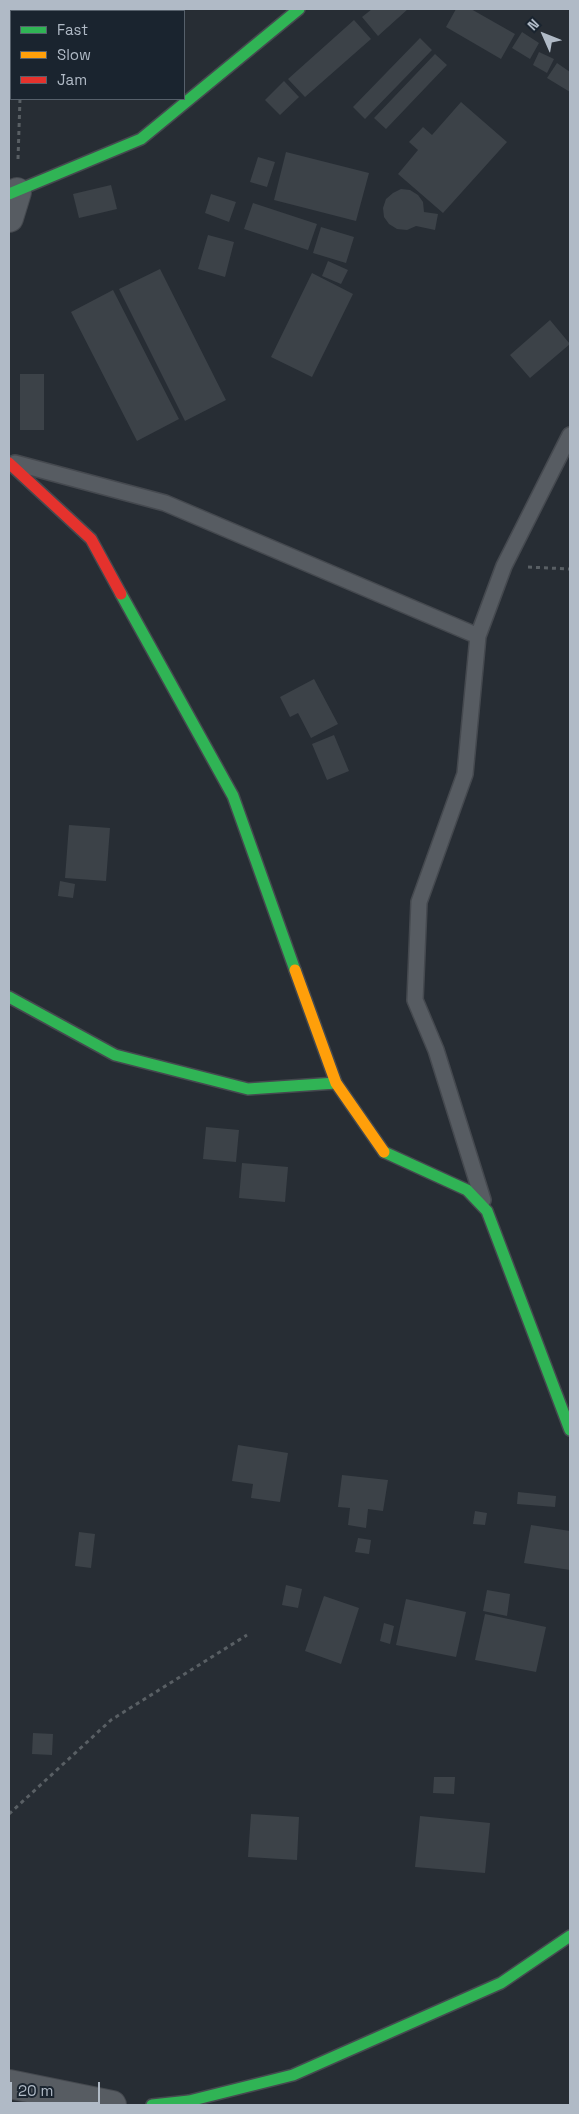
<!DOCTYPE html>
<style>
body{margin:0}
#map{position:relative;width:579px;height:2114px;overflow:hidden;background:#272d34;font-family:"Space Grotesk",sans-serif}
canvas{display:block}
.frame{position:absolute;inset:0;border:10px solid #b0bac6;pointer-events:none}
.legend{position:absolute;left:10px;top:10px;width:175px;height:90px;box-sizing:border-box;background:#1a242f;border:1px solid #56606b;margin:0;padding:6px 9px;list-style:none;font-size:15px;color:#b0bac6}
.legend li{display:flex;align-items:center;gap:10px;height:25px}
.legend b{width:25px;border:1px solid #56606b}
.north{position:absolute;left:519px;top:10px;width:50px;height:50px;-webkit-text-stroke:4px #1a242f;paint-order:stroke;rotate:314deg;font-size:14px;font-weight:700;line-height:20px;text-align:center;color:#b0bac6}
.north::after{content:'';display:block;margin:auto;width:18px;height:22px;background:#b0bac6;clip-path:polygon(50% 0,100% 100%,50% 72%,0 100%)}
.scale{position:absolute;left:10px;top:2082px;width:90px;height:22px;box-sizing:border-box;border:2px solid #b0bac6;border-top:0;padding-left:6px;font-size:15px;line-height:18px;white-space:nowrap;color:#b0bac6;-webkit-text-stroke:4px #1a242f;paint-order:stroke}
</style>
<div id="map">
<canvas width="579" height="2114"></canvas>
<div class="frame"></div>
<ul class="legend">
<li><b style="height:6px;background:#30b455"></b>Fast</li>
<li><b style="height:6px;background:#ff9f0a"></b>Slow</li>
<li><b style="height:6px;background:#e5322d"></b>Jam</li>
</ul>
<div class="north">N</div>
<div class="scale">20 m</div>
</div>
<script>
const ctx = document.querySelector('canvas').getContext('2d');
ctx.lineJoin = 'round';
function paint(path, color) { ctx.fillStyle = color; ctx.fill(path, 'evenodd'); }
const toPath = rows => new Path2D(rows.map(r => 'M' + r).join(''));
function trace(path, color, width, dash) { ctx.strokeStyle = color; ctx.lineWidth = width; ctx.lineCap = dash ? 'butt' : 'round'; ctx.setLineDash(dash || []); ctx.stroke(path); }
paint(toPath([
 [372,9,408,9,378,36,362,17],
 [456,9,471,9,515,34,501,59,446,27],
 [354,20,371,39,305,97,288,79],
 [522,32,539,43,530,59,512,48],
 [420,38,432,50,365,119,353,107],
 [539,52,554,59,547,73,533,65],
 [435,54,447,65,386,129,374,118],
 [557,63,570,72,570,92,547,78],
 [284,81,299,97,280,115,265,100],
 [461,102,507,142,443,213,398,174,418,150,409,142,423,127,432,135],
 [286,152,369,173,356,221,274,200],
 [258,157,275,162,267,187,250,182],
 [111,185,117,209,79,218,73,194],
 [401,189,410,190,418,195,423,202,424,212,438,214,435,230,416,226,407,230,397,229,389,224,384,217,383,208,386,199,393,193],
 [211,194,236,202,229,222,205,213],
 [253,203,317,224,308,250,244,229],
 [321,227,354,237,346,263,313,253],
 [208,235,234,242,225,277,198,269],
 [328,261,348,270,341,284,322,276],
 [160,269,226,400,185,421,119,289],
 [312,273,353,294,312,377,271,357],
 [113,290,179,419,137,441,71,312],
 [550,320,570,344,530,378,510,355],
 [20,374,44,374,44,430,20,430],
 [314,679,338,724,311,738,298,713,290,717,280,697],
 [334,735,349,771,327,780,312,744],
 [69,825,110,828,106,881,65,878],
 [60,881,75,884,73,898,58,896],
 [206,1127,239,1130,236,1162,203,1159],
 [242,1163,288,1167,285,1202,239,1198],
 [238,1445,288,1453,280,1502,251,1498,253,1484,232,1481],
 [342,1475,388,1480,383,1511,368,1509,366,1528,348,1525,350,1508,338,1507],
 [518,1492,556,1496,555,1507,517,1504],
 [475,1511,487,1513,485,1525,473,1524],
 [531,1525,570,1531,570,1570,524,1563],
 [79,1532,95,1534,91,1568,75,1566],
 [358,1538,371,1540,369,1554,355,1552],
 [286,1585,302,1589,298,1608,282,1605],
 [487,1590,510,1594,507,1616,483,1611],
 [324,1596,359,1608,341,1664,305,1651],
 [406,1599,466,1612,456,1657,396,1645],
 [485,1614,546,1627,536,1672,475,1660],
 [384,1623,394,1626,390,1644,380,1641],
 [33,1733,53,1734,52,1755,32,1754],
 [434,1777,455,1777,454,1794,433,1793],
 [251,1814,299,1817,297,1860,248,1857],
 [420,1816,490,1823,485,1873,415,1867]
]), '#3c4248');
const lane = toPath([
 [15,463,165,503,478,636],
 [483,1200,436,1050,415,1000,419,902,465,774,478,636,504,566,570,435]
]);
const street = toPath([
 [9,218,17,192],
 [9,2084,112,2105]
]);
const fast = toPath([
 [9,194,141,139,299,9],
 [121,594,233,796,295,970],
 [9,997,115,1055,248,1089,336,1083],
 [384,1152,467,1190,487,1211,570,1430],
 [152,2105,189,2101,293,2075,501,1983,570,1936]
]);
const slow = toPath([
 [295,970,336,1083,384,1152]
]);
const jam = toPath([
 [9,463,91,539,121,594]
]);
trace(lane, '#45494f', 18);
trace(street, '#45494f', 30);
trace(fast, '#45494f', 14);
trace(slow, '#45494f', 14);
trace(jam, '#45494f', 14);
trace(toPath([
 [9,9,11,24],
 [18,159,20,99],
 [528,567,570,569],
 [9,1814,111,1720,247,1635]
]), '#595f64', 3, [4, 4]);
trace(lane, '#575c62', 15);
trace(street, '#575c62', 28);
trace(fast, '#30b455', 11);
trace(slow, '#ff9f0a', 11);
trace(jam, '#e5322d', 11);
</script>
